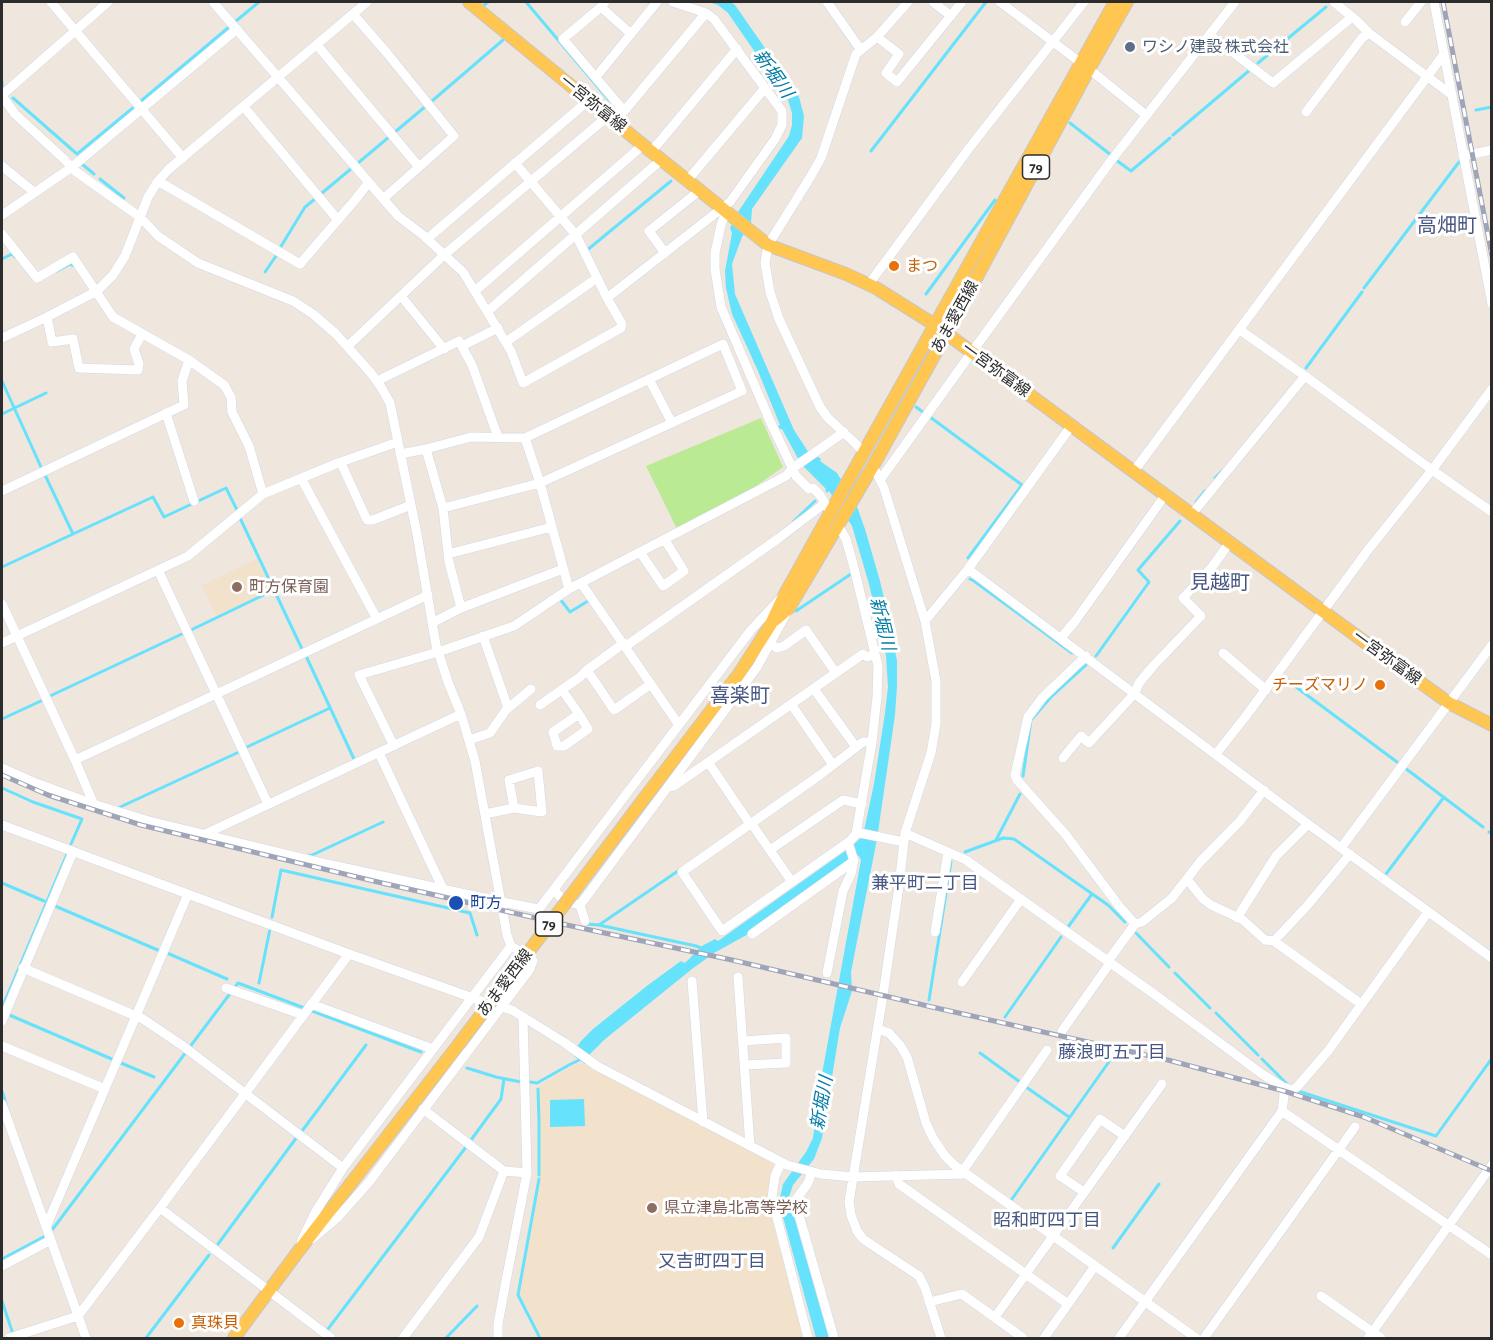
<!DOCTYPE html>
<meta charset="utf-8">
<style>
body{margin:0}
#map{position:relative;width:1493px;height:1340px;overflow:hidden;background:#efe6dd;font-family:"Alegreya Sans",sans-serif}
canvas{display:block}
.frame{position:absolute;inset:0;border:3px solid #2c2c2c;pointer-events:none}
</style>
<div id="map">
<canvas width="1493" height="1340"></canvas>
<div class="frame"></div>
</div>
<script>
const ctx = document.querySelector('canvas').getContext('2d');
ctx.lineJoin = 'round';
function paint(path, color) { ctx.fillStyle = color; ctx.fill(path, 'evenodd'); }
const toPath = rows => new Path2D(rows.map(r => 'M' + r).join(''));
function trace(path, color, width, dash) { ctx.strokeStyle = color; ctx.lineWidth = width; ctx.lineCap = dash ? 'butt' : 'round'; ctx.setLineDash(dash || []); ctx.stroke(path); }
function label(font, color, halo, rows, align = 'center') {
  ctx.font = font + ' "Alegreya Sans","Noto Sans JP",sans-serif'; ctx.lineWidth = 6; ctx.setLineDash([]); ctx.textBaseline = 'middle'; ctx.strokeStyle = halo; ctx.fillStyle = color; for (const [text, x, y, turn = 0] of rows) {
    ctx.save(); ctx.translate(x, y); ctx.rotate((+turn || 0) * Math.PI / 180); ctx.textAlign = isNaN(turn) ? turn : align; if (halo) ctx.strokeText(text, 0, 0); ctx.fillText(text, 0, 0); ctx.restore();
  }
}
paint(toPath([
 [257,559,272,590,216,616,202,585],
 [576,1064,586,1065,591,1069,767,1159,773,1165,768,1197,772,1219,804,1338,543,1338,520,1294,540,1176,540,1085]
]), '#f2e2cb');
paint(toPath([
 [761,418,783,467,742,496,678,531,646,466]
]), '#baeb94');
paint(toPath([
 [709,2,731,2,735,5,799,97,804,116,802,138,752,209,751,222,742,237,732,264,735,294,794,430,809,453,815,458,817,456,821,459,820,461,837,473,856,504,865,529,880,581,890,624,897,661,897,686,895,715,877,839,851,972,852,991,840,1028,822,1138,814,1159,793,1185,789,1197,790,1204,795,1220,829,1338,816,1338,780,1206,780,1198,783,1184,806,1152,813,1138,820,1085,861,860,859,856,856,855,750,933,714,953,692,969,604,1040,589,1055,585,1064,574,1056,577,1047,581,1041,593,1029,648,985,681,961,684,963,687,961,702,946,715,939,718,941,851,847,862,837,865,826,874,784,885,713,888,687,886,656,869,584,852,526,829,491,827,493,825,490,826,489,801,464,782,429,780,429,778,426,780,425,758,371,732,314,726,288,725,271,732,233,730,228,738,212,789,136,792,125,792,113,788,100,728,13,718,5],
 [584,1099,585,1126,550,1127,550,1100]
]), '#66e2fc');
trace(toPath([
 [526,2,609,100],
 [483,6,488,2],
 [236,21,259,2],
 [1258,63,1326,7],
 [2,82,2,86],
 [13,98,77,154,134,107],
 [141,101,229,27],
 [432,101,503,40],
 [1476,110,1492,107],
 [1070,123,1111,155],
 [395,132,426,106],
 [1173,135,1251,69],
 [871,151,986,2],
 [1116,160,1131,171,1170,138],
 [358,163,389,137],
 [82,164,94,174],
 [100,179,124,198],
 [322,193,352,168],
 [280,248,305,207,315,199],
 [586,251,671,181],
 [2,259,12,254,15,257],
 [57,271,70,264,75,266],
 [265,272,276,256],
 [1364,288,1459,162],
 [926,294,995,200],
 [1306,368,1362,292],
 [2,381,41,467],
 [916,407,923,412],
 [2,414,46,393],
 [930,417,1022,485,968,558],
 [45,475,73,534,153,497,164,517,226,488,237,510],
 [1215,478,1222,471],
 [1196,502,1205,491],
 [240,518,302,649],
 [794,521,815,501],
 [2,567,73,534],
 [970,579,974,581,1072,653],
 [560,599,570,612,588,601],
 [796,611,851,574],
 [191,630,274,590],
 [306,656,354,759],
 [1096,656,1149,582,1138,570,1180,521],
 [1284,678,1397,762],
 [50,696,184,633],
 [2,719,43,700],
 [247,747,330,708],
 [1405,768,1483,827],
 [1023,776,1031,720,1051,697,1086,665],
 [2,788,33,802,82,819,71,844],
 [118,808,239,752],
 [1489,832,1492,833],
 [996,840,1020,794],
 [965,852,1003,838,1014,839,1108,905,1125,922],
 [309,855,310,856,383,822],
 [1386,874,1444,797],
 [2,883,44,901],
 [55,906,160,951],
 [272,917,281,870,470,913,477,935],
 [586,924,599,925,696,946,701,948],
 [599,925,678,871],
 [1068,927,1092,894],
 [1136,933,1169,967],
 [167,953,227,979],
 [1175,973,1210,1008],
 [259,983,270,929],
 [929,1000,951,862],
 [2,1008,67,854],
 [1216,1013,1258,1055],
 [7,1014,114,1060],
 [1005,1017,1061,937],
 [980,1053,1020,1082],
 [1262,1059,1288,1085],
 [121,1063,154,1077],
 [467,1068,496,1077,521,1082],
 [530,1082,537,1083,569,1065,581,1059],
 [1026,1087,1069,1117],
 [538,1089,539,1121,539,1175],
 [2,1091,6,1104],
 [1298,1091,1436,1136,1492,1058],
 [302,1131,366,1045],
 [471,1140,501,1099,504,1079],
 [539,1179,518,1295,540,1338],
 [1012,1199,1113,1056],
 [218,1244,297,1137],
 [1113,1248,1159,1184],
 [2,1259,49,1234,238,983,421,1052],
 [2,1301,13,1334],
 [328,1329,466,1147],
 [146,1338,209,1255],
 [446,1338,477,1306]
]), '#66e2fc', 3);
const minor = toPath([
 [51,2,183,158],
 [213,2,398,216,423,235,463,272,511,351,523,383,621,328,622,324,607,298,730,202,775,139,782,125,782,111,714,19,706,13,673,2],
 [605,2,601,7,563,39,624,111],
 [827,2,861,50],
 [933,2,951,16],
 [1000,2,1089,69,1146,115],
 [1334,2,1357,21,1369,33,1452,95],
 [1434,2,1492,304],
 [601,7,631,34],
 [353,14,387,53,454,136,383,199],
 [1405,22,1421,2],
 [1210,35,1273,83,1352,17],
 [877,37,899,54,886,73,897,82,962,2],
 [317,45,419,167],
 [596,77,657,2],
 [2,95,108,2],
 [2,96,15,114,65,160,75,171,140,217,158,236,198,263,293,301,313,314,336,334,370,372,381,387,390,403,417,534,436,645,448,682,461,714,475,761,507,935,511,946,526,955,533,961,530,969,369,1182,338,1217,312,1239],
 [244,107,338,220],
 [1306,112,1362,38,1369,33],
 [615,122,706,13],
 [651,152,737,49],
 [1463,156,1492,150],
 [515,163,576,235,607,298],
 [2,166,34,192],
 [158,181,300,264,355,200,369,182],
 [687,181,765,88],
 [726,212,721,225,715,253,715,269,721,307,770,421,796,476,809,489,813,488,820,495,831,513],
 [2,215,72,167,237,29],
 [2,234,37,278,73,257,113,317,189,360,224,385,231,397,232,412,249,446,263,494],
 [427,239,589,100],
 [665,253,649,231,699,191],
 [869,284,970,147,1084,2],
 [475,291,643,145],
 [401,296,444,349],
 [488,311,661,160],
 [47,317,52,342,73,339,79,368,138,370,139,364,134,349,142,334],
 [1240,330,1305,376,1432,470,1492,512],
 [2,338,47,317,97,291,113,275,125,256,148,197,158,181,169,169,367,2],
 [506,342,597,278],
 [348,346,444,255,608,116],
 [462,346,498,328],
 [649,379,672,423],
 [377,381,459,341,472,365,498,437],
 [166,413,194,501],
 [525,438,540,483,569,589,786,476,793,468,844,432],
 [426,449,443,508,449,562,461,608],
 [864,453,856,444,828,418,820,407,779,319,770,292,765,263,768,245,811,176,821,158,856,54,877,37,908,2],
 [400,454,426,449,471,437,525,438,723,344,742,391,540,483,443,508],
 [341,463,367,520,373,520,411,505],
 [873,466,884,488,925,621,936,681,936,724,931,753,905,833,899,886,883,995,849,1202,851,1215,857,1231,863,1239,919,1276,925,1288,941,1338],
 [1134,471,1444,54],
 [301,478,377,619],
 [880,480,972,352,1110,162,1235,2],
 [2,491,184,405,182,381,189,360],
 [1192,514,1305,376],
 [838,525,846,539,853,564,878,666,877,697,872,742,856,834,850,841,722,931,682,872,820,775,863,742,872,742],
 [640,552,663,586,684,571,665,540],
 [448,554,552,527],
 [968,569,1308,824,1492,958],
 [158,570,268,804],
 [581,583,679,725],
 [2,604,75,760,92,800,93,804],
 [925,621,968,569,1072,425],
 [432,623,461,608,563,569],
 [483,636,508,708],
 [1061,638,1076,620,1166,494],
 [2,643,188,556,263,494,338,463,398,442],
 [770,643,777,648,784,646,806,630,836,673],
 [626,646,779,538,825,503],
 [1223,653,1266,690],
 [1086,656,1043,697,1028,717,1015,775,1017,780,1066,835,1119,906,1135,924],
 [587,670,614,710,651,684],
 [814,689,856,747],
 [562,690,579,714,588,729,564,746,557,746,553,732,579,714],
 [791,704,833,765],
 [540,705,580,677,587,670,624,643],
 [469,740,490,733,506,710,531,689],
 [394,746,359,675,438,652,514,626,569,589],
 [379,753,443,889],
 [1216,754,1246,716,1368,550,1432,470,1492,389],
 [1063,758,1081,736,1089,743,1135,693,1139,683,1154,665,1201,616,1183,598,1212,567,1230,542],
 [75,760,428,595],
 [708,762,750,824],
 [2,768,36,783,93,804,149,821,327,864,502,902,539,909,751,630,781,598],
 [668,787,674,786,863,654,867,657,875,654],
 [485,814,514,808,542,812,538,771,509,780,514,808],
 [751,823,792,882],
 [2,825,349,954,490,1004,512,1010,565,1043,597,1066,787,1165,821,1174,853,1177,964,1174],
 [905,833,966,860,1154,994,1262,1074,1283,1087,1292,1090,1297,1087,1328,1051,1428,912],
 [856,834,860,833,904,842],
 [203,835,461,714],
 [1341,848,1492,645],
 [770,850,843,800,862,804],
 [1187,879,1203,899,1211,905,1243,920,1265,940,1274,941,1361,1004],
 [554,890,564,901,580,905,757,667,787,612],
 [580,905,585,921],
 [1237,918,1276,856,1308,824],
 [935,932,948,852],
 [752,934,854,861],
 [1274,941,1307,906,1350,854],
 [1108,961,1135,924,1142,922,1172,898,1200,862,1240,821,1264,790],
 [23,968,143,1019,183,1046,343,1168],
 [827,973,843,891,851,874,854,861,848,842],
 [738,977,750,1146],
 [692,981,703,1122],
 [962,982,1021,899],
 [226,988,303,1015],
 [311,1004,433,1049],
 [2,1021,73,852],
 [878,1029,889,1033,900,1045,907,1057,926,1123,933,1138,945,1156,954,1165,1196,1338],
 [1062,1031,1110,963],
 [743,1041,786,1038,786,1063,745,1065],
 [2,1046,105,1089],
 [2,1104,86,1338],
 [423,1109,504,1171,527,1173],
 [1282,1111,1492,1255],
 [781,1163,775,1176,772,1198,808,1338],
 [812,1172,808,1183,795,1201,834,1338],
 [962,1172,1047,1050],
 [896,1175,899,1184,1068,1304],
 [1084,1192,1060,1176,1100,1119,1125,1136],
 [160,1208,331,1338],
 [46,1227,188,894],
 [301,1242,315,1213,343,1168,511,946],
 [2,1266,51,1240],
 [1321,1296,1381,1338],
 [929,1302,962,1294,1023,1338],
 [995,1317,1162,1084],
 [9,1338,78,1316,160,1208,349,954],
 [403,1338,479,1237,504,1171],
 [498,1338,498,1324,505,1286,527,1173,523,1017],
 [1044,1338,1095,1266],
 [1119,1338,1282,1111,1284,1096,1283,1087],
 [1204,1338,1355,1127],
 [1368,1338,1492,1165]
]);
const major = toPath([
 [469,2,643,145,768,245,846,274,876,288,935,325,1385,657,1449,703,1492,725],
 [775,620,789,608,873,466,946,334,1089,69,1127,2],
 [640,804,739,674,771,624,785,594,1115,2],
 [234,1338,297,1253,459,1044]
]);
trace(minor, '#d2d8e6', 10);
trace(major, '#c8c8c8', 14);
trace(minor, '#fff', 9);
trace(major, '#ffc652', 12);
const rail = toPath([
 [1443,2,1492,256],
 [2,775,48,795,141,825,382,883,562,924,732,960,932,1007,1168,1060,1284,1091,1364,1117,1492,1171]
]);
trace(rail, '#9fa5b8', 5);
trace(rail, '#fff', 3, [9]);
const majorBridge = toPath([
 [459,1044,640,804]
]);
trace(majorBridge, '#c8c8c8', 14, []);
trace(majorBridge, '#ffc652', 12);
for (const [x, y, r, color] of [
 [1130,47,6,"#5c6f8a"],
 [894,266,6,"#e8710a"],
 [237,587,6,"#8d6e63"],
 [1380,685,6,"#e8710a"],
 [456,903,8,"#1a4fb4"],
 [652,1208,6,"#8d6e63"],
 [179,1323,6,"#e8710a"]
]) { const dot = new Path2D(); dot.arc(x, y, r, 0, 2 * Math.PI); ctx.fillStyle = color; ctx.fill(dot); trace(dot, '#fff', 2); }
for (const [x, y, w] of [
 [1036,167,27],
 [549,924,27]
]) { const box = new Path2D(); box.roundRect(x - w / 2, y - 12, w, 24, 4.5); ctx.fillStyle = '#fff'; ctx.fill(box); trace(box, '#2c2c2c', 1.5); }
label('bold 15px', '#2c2c2c', null, [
 ["79",1036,167],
 ["79",549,924]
]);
label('16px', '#4e5e75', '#fff', [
 ["ワシノ建設 株式会社",1142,47]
], 'left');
label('16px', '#2c2c2c', '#fff', [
 ["一宮弥富線",593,104,39],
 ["あま愛西線",955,317,-61],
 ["一宮弥富線",996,370,36],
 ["一宮弥富線",1387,658,36],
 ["あま愛西線",505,983,-53]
]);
label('16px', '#c56008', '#fff', [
 ["まつ",906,266],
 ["チーズマリノ",1368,685,"right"],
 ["真珠貝",191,1323]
], 'left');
label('16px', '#785e54', '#fff', [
 ["町方保育園",249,587],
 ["県立津島北高等学校",664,1208]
], 'left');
label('16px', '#164399', '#fff', [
 ["町方",470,903]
], 'left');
label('italic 18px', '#017ca4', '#fff', [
 ["新堀川",773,74,55],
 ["新堀川",882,624,76],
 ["新堀川",822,1103,-80]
]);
label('18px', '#475783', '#fff', [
 ["兼平町二丁目",925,884],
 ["藤浪町五丁目",1112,1053],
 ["昭和町四丁目",1047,1221],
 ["又吉町四丁目",712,1262]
]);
label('20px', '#475783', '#fff', [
 ["高畑町",1447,226],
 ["見越町",1220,583],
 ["喜楽町",740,696]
]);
</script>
